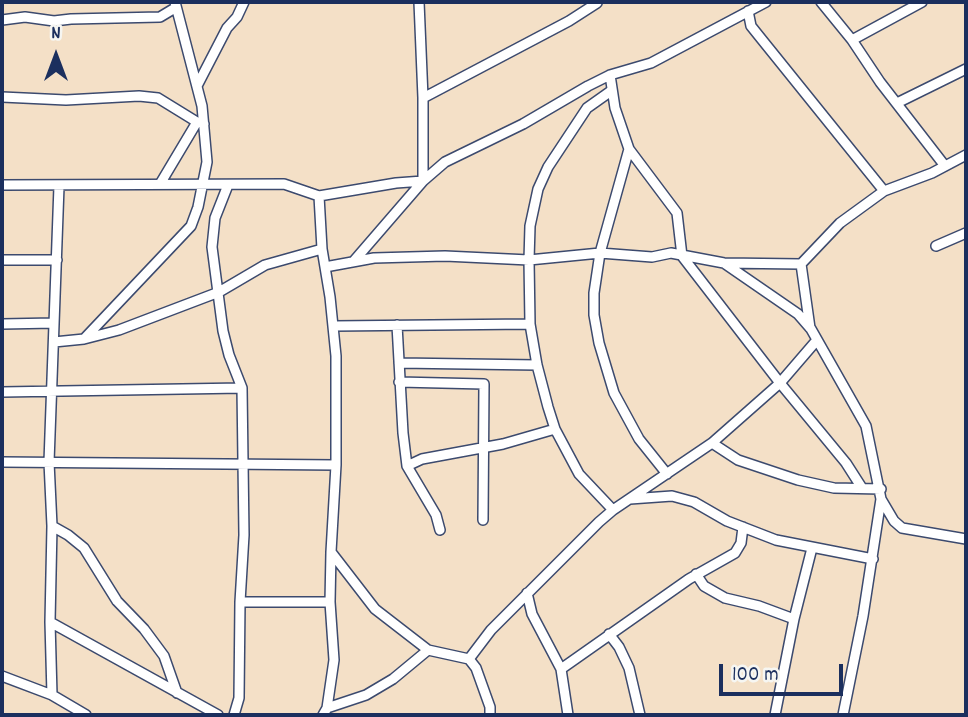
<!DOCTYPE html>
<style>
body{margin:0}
#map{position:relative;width:968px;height:717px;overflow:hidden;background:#f4e0c7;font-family:Dekko,sans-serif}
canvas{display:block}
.frame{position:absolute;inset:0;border:4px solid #1b2f5e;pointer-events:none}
.north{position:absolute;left:21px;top:21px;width:70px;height:70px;-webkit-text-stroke:5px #f6f6f2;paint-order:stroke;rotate:0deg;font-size:19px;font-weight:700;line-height:28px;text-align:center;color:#1b2f5e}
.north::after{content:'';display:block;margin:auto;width:24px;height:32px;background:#1b2f5e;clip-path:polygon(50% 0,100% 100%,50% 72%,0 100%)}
.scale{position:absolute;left:719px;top:664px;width:124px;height:32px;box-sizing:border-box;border:4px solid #1b2f5e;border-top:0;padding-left:9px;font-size:21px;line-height:24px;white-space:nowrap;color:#1b2f5e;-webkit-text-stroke:5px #f6f6f2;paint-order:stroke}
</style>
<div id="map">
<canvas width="968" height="717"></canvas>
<div class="frame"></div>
<div class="north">N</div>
<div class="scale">100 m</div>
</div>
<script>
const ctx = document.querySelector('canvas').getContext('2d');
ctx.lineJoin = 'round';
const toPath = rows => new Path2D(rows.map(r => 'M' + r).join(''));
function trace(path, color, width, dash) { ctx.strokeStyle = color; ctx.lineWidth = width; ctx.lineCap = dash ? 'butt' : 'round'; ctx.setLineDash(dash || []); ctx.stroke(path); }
const street = toPath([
 [821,2,852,40,880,82,945,166],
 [748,11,751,26,759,36,884,191],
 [2,20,25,17,54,21,71,19,160,17,175,8],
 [852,40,922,2],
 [610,75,615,108,629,149,600,253,594,293,594,315,599,343,614,393,639,439,667,474],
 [197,86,227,28,237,17,244,2],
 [611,91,587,108,548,167,538,189,530,226,529,260,530,324,537,365,548,407,555,429,579,474,613,510],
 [2,97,66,100,139,96,158,98,197,122,204,124],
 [423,98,569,21,597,3],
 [897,103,966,69],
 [629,149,677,213,682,256,780,383,846,463,862,488],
 [160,184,197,122],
 [2,185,284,184,319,196,396,183,423,181,445,162,523,124,588,86,610,75,651,63,766,2],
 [228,185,215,218,212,247,223,331,229,355,242,388,244,535,240,602,239,698,234,715],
 [319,196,322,249,330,297,336,356,336,465,331,552,330,602,334,660,327,708,323,715],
 [936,246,966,233],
 [2,260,57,260],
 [353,262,423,181,423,98,419,2],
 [724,263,798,314,811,329,866,426,881,499,863,616,843,715],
 [801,264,810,328],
 [325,267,374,258,445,256,529,260,600,253,652,257,671,253,724,263,801,264,840,223,884,191,932,173,966,155],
 [2,324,54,323],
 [397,325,403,433,407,466,436,515,440,530],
 [334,326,530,324],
 [84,339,191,226,198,207,207,162,202,106,175,2],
 [54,342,84,339,119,330,219,292,265,265,322,249],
 [399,363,537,365],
 [399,382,484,384,483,520],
 [2,392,242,388],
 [712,443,780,383,817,340],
 [2,462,336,465],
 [407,466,422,459,503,444,555,429],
 [630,499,672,496,694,502,727,521,776,540,873,559],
 [881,499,894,521,902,528,966,539],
 [52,526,68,535,84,548,117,601,144,629,164,656,177,693],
 [331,552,375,609,428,650],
 [696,574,704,586,725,598,759,606,794,619],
 [527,593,532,614,561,669,568,715],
 [240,602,330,602],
 [50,622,218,715],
 [609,634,619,647,629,668,640,715],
 [469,659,491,630,599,522,613,510,712,443,738,460,798,480,834,488,881,489],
 [561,669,689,579,735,553,741,543,743,527],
 [2,676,52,695,86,715],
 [52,695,50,622,52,526,49,462,59,186],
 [327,708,366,695,393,679,428,650,469,659,476,668,490,707,490,715],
 [775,715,794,619,812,548]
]);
trace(street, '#3c4a6e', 12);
trace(street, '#fff', 9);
</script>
